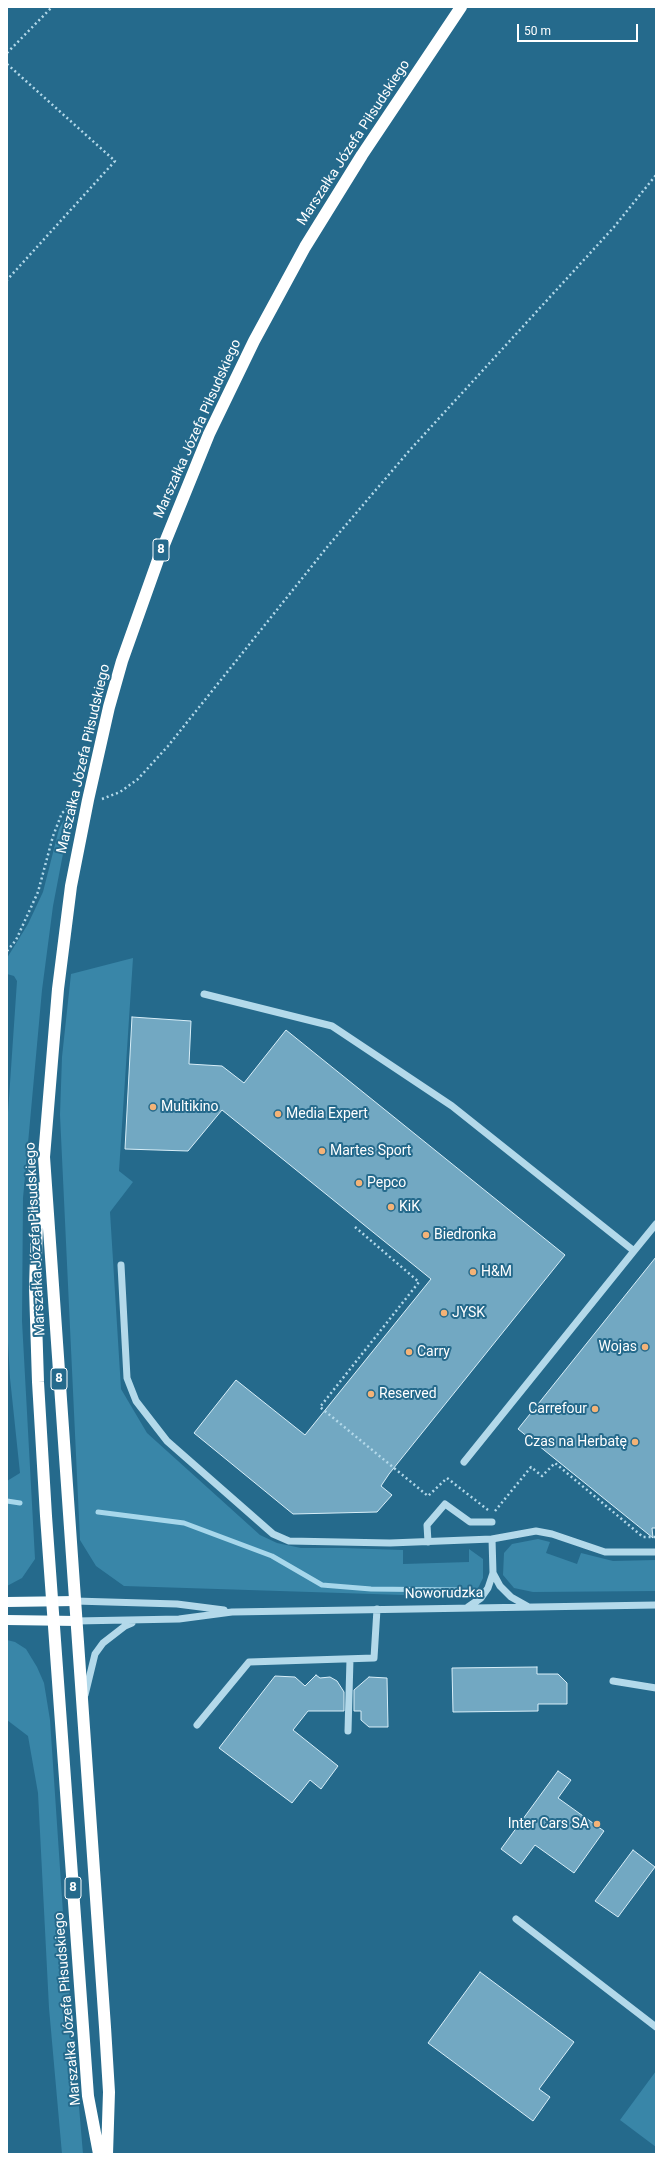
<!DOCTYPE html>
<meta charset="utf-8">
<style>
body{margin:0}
#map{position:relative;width:663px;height:2161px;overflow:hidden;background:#256a8c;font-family:Roboto,sans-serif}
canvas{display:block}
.frame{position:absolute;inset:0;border:8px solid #fff;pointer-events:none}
.scale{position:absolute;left:517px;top:24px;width:121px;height:18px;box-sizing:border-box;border:2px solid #fff;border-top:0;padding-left:5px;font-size:12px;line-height:14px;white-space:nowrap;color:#fff;-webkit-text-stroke:3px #256a8c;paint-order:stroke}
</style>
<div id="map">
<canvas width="663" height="2161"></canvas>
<div class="frame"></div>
<div class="scale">50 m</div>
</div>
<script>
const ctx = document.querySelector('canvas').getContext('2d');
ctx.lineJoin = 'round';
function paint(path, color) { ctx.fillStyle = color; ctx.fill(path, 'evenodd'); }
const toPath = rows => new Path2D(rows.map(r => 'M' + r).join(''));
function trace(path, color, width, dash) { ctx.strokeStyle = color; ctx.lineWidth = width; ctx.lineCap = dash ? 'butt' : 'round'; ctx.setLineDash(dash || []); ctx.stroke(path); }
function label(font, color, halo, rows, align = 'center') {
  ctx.font = font + ' Roboto,sans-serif'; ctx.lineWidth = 4; ctx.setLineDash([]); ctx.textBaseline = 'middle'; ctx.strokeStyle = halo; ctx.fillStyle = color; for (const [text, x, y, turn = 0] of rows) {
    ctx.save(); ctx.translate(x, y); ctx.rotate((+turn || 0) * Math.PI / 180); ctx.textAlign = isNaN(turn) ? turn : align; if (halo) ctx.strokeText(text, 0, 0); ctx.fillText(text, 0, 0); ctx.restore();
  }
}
paint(toPath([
 [71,812,53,906,42,990,23,1198,22,1321,35,1559,22,1578,7,1586,7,1481,20,1473,10,1378,7,1324,7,1127,17,981,14,976,7,974,7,958,28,924,43,892,59,829,66,816],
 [133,958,119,1171,133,1182,110,1212,121,1389,147,1433,260,1535,277,1543,301,1548,343,1548,403,1550,403,1564,469,1562,469,1549,483,1559,483,1578,478,1588,466,1597,124,1586,96,1566,80,1540,60,1115,62,1057,71,974],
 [538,1539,550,1542,546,1553,577,1564,581,1553,613,1561,656,1560,656,1591,533,1592,514,1588,503,1575,504,1553,512,1544],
 [7,1640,15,1642,26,1649,37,1667,44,1683,50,1720,64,1928,83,2154,62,2154,49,2008,38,1793,28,1736,7,1720],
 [656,2071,656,2147,620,2120]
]), '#3986a8');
trace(toPath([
 [7,1501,20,1503],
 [98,1512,184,1523,272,1556,322,1585,371,1589,456,1590]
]), '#a7d7eb', 5);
const building = toPath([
 [132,1017,191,1021,189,1064,222,1066,244,1083,286,1030,565,1255,389,1474,381,1486,392,1495,377,1512,293,1514,194,1433,236,1380,305,1435,431,1279,222,1110,188,1151,125,1149,132,1017],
 [656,1257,656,1528,652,1528,653,1538,518,1429,656,1257],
 [537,1667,537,1674,558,1674,567,1683,567,1704,538,1704,538,1711,453,1712,452,1668,537,1667],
 [316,1675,320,1678,330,1677,337,1681,344,1692,344,1711,308,1711,293,1730,338,1766,321,1789,310,1780,292,1803,219,1748,275,1676,295,1677,305,1686,316,1675],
 [369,1677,387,1678,388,1727,369,1727,361,1720,361,1711,354,1711,354,1690,369,1677],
 [558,1771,571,1780,558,1798,604,1831,574,1873,535,1845,521,1864,501,1849,558,1771],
 [633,1850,655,1867,618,1917,595,1901,633,1850],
 [480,1972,574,2042,539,2089,550,2097,533,2121,428,2043,480,1972]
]);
paint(building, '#72a8c2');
trace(building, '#d8eef8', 1);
trace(toPath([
 [7,53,52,7],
 [7,64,115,161,7,280],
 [102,799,120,792,138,779,168,746,328,546,409,451,614,227,656,175],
 [7,951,16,940,38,892,53,836,62,813,74,804],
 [355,1227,419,1282,320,1407,428,1496,447,1478,488,1510],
 [495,1511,531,1467,542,1476,555,1463,643,1537,656,1537]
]), '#b3d9ea', 2.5, [2, 3]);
trace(toPath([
 [204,994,332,1026,452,1106,634,1251,656,1224],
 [121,1265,127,1378,136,1401,167,1441,273,1534,289,1541,390,1543,492,1539],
 [464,1462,634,1251],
 [428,1542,427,1525,445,1504,470,1522,492,1522],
 [493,1573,500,1586,511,1597,527,1606],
 [75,1601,177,1604,224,1610],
 [468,1607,481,1598,488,1588,493,1573,492,1539,536,1531,552,1534,605,1552,656,1552],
 [76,1621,179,1619,232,1612,656,1605],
 [613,1681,656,1688],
 [85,1695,95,1654,103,1643,125,1626,132,1623],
 [197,1725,249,1662,374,1658,377,1609],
 [348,1731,350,1659],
 [516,1919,656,2027]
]), '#b3d9ea', 7);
trace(toPath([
 [7,1602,75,1601],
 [7,1620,76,1621]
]), '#f7fcfe', 10);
trace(toPath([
 [41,1188,37,1224,35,1288,38,1382,46,1516,88,2096,99,2154],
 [107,2154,109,2092,105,2027,44,1157,58,989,71,886,88,800,109,707,122,661,159,557,209,434,254,341,305,247,362,155,461,7]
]), '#fff', 12);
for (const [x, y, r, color] of [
 [153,1107,4,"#f4b377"],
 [278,1114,4,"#f4b377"],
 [322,1151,4,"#f4b377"],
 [359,1183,4,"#f4b377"],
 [391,1207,4,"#f4b377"],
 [426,1235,4,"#f4b377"],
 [473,1272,4,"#f4b377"],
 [444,1313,4,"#f4b377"],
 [645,1347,4,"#f4b377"],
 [409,1352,4,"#f4b377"],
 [371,1394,4,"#f4b377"],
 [595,1409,4,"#f4b377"],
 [635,1442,4,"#f4b377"],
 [597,1824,4,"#f4b377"]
]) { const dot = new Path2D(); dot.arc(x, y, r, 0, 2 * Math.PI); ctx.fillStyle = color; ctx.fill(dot); trace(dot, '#256a8c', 1.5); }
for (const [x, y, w] of [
 [161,550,16],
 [59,1379,16],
 [73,1888,16]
]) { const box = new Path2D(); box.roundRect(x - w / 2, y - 11, w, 22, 3); ctx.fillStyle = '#256a8c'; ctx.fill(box); trace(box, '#fff', 1); }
label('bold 13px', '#fff', null, [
 ["8",161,550],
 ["8",59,1379],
 ["8",73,1888]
]);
label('14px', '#fff', '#256a8c', [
 ["Marszałka Józefa Piłsudskiego",354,143,-57],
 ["Marszałka Józefa Piłsudskiego",198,429,-66],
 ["Marszałka Józefa Piłsudskiego",84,759,-77],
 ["Marszałka Józefa Piłsudskiego",36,1239,-93],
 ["Noworudzka",444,1594,-1],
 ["Marszałka Józefa Piłsudskiego",68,2009,-95]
]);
label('14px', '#fff', '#256a8c', [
 ["Multikino",161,1107],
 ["Media Expert",286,1114],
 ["Martes Sport",330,1151],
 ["Pepco",367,1183],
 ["KiK",399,1207],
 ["Biedronka",434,1235],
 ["H&M",481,1272],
 ["JYSK",452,1313],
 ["Wojas",637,1347,"right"],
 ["Carry",417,1352],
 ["Reserved",379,1394],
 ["Carrefour",587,1409,"right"],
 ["Czas na Herbatę",627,1442,"right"],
 ["Inter Cars SA",589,1824,"right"]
], 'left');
</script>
